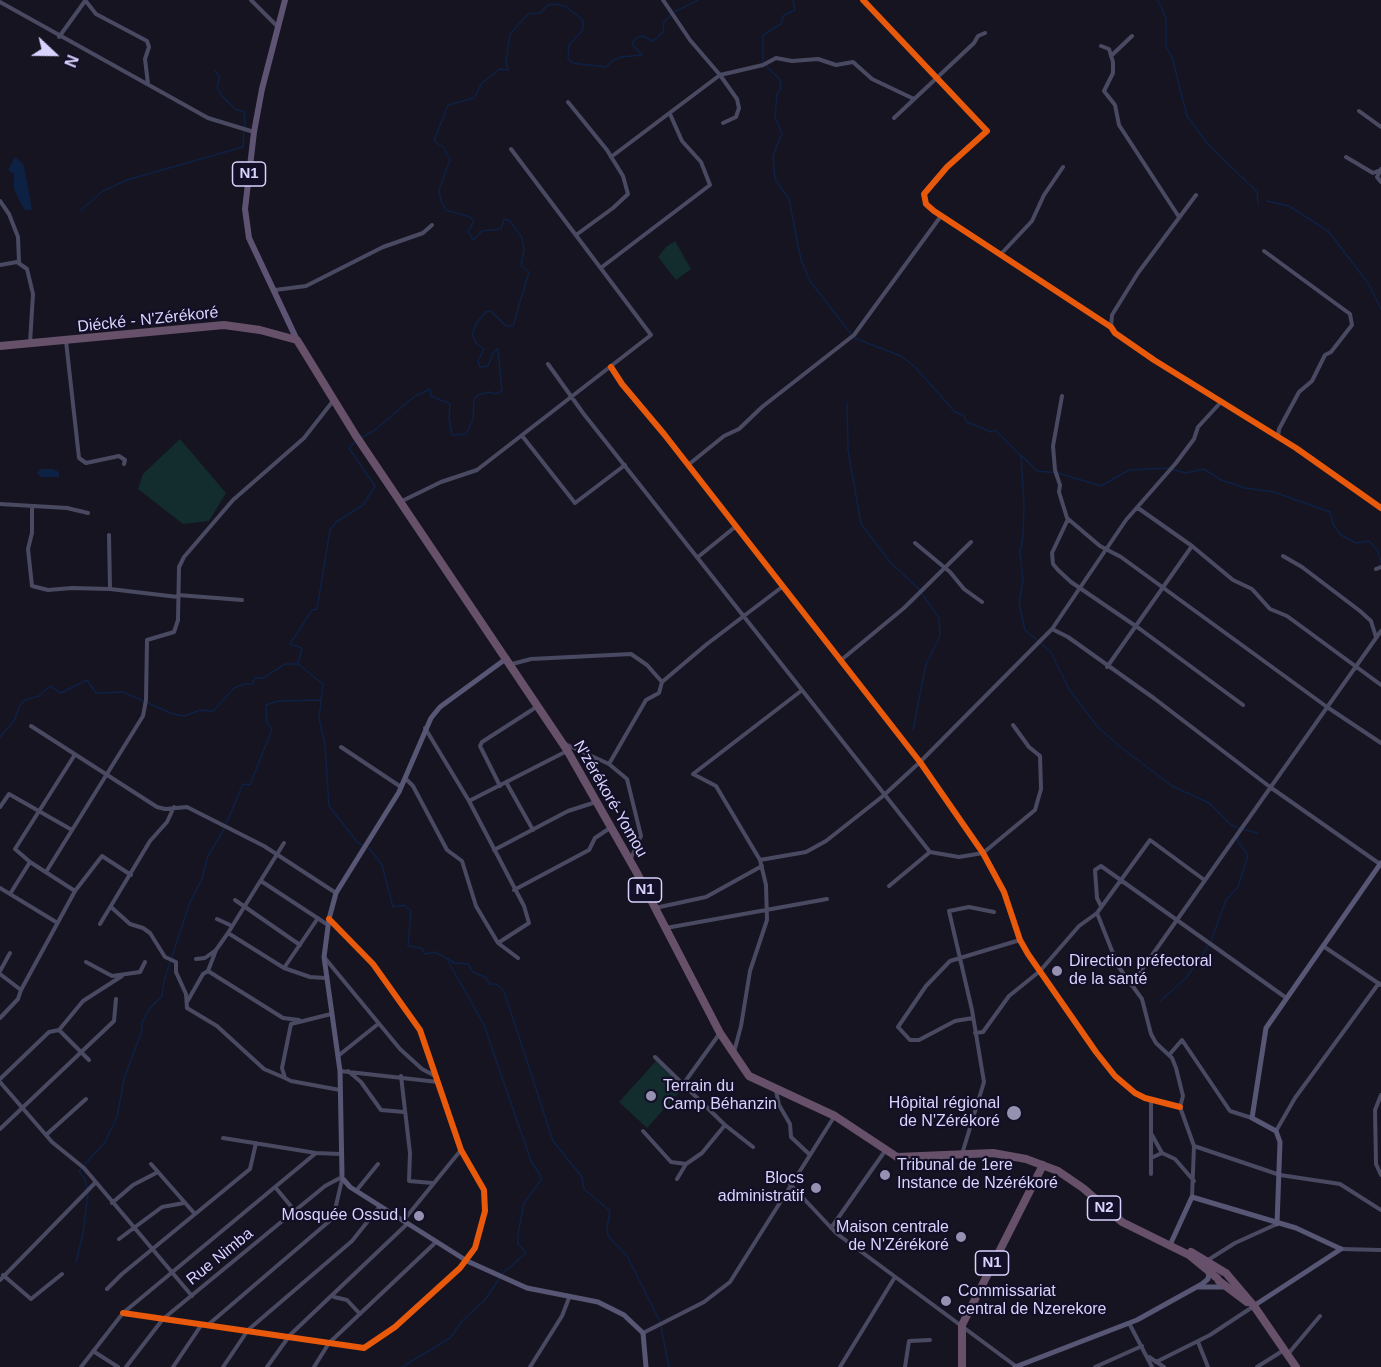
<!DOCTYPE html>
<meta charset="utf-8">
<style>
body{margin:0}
#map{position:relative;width:1381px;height:1367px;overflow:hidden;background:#161421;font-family:Helvetica,sans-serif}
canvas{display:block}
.north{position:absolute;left:24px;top:24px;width:60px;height:60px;-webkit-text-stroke:4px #130f26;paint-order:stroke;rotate:112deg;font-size:16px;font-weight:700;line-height:24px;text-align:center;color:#d9d4ff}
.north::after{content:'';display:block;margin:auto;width:21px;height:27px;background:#d9d4ff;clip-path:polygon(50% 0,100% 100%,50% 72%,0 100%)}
</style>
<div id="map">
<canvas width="1381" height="1367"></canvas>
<div class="north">N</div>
</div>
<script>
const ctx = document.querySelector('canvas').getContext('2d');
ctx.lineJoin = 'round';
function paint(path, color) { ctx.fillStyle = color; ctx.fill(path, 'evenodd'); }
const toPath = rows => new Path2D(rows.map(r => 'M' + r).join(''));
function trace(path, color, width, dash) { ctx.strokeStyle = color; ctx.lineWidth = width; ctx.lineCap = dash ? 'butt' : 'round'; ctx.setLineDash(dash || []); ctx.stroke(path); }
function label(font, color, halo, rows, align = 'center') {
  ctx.font = font + ' Helvetica,sans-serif'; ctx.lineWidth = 4.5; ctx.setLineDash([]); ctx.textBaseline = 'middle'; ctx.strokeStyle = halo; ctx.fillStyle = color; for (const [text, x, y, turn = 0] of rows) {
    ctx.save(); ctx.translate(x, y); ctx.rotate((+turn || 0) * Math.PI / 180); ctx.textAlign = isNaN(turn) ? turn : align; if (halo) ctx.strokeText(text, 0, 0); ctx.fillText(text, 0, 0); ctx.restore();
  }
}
paint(toPath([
 [675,241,691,269,676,280,658,257,666,247],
 [180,439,226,493,209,521,183,524,138,489,143,474],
 [656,1061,684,1087,647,1128,619,1102]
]), '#132c2d');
paint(toPath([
 [15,157,23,164,25,171,32,210,25,210,20,202,14,189,14,174,8,170],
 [41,469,53,469,59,472,59,477,41,477,37,473]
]), '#0d2144');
trace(toPath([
 [793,0,795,10,784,15,781,24,763,35,763,62,780,80,781,89,777,94,775,118,782,133,773,156,775,179,789,199,801,260,810,281,851,334],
 [1158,0,1166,18,1166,47,1172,57,1187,116,1207,143,1257,192,1258,204],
 [215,71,220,77,217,87,221,95,235,109,244,112,245,127],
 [1267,201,1289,206,1328,231,1368,283,1381,309],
 [80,211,103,191,127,180,243,147,244,131],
 [854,338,901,356,915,367,955,412,963,415,967,422,991,432,995,430,1021,456,1024,503,1023,537,1020,552,1023,581,1019,603,1025,630,1050,651,1069,689,1097,726,1119,746,1172,786,1209,803,1231,825,1240,829],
 [847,402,848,450,861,524,891,563,918,588,939,618,940,636,926,664,913,730],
 [361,438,375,430,415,396,430,389,431,396,450,404,449,418,452,435,466,434,473,420,474,399,478,395,489,392,496,394,502,391,498,349,493,353,488,366,480,367,478,361,484,349,476,343,472,334,477,322,486,312,491,311,506,326,513,326,529,272,521,266,524,250,522,238,510,221,504,219,501,229,482,231,473,240,468,231,474,222,470,217,446,210,441,201,439,190,450,160,444,148,434,141,448,105,474,98,482,83,500,69,508,70,506,61,510,34,528,14,540,13,548,5,557,4,566,7,583,20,583,30,569,45,568,58,572,63,606,67,612,61,621,57,642,55,632,44,636,38,643,36,653,41,663,32,664,22,674,12,698,0],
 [355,442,349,448,375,486,363,505,336,522,330,530,317,609,312,610,290,644,302,648,298,664,323,684,319,718,325,745,329,806,358,843,370,849,382,865,393,907,404,905,411,911,408,946,421,948,425,954,435,952,455,963,468,964,473,972,485,977,490,984,496,984,504,991,553,1141,582,1177,584,1189,610,1211,607,1228,608,1236,627,1256,660,1322],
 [1022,456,1037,471,1058,473,1101,486,1129,470,1167,468,1186,473,1204,469,1221,480,1245,488,1274,492,1330,512,1333,524,1341,535,1356,543,1369,541,1378,551,1381,563],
 [0,737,14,721,20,705,25,700,39,696,50,686,61,693,87,680,96,693,123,692,173,714,184,716,200,710,213,711,234,688,244,684,252,684,255,678,263,678,285,664,298,664],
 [226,824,243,784,250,785,272,729,267,723,266,705,278,701,321,700],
 [1241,829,1258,833],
 [1211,941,1226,900,1238,887,1248,855,1238,842,1238,836],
 [448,961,484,1025,531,1161,540,1175,541,1180,524,1203,518,1234,518,1244,526,1253,502,1274],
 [1160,1001,1186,978,1209,945],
 [76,1262,83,1233,88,1193,85,1180,79,1171,105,1142,117,1117,124,1079,142,1030,142,1023,149,1009,162,996,164,981,190,902,202,879,208,856,224,829],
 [661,1327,669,1367],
 [402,1367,450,1338,462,1321,484,1301,500,1278]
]), '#0d2144', 1.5);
trace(toPath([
 [85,0,96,14,147,41,149,47,145,59,148,84],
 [251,0,278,27],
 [863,0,987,131,947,167,924,194,926,204,934,211,1111,327,1115,333,1154,360,1296,448,1381,508],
 [0,2,208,118,254,132],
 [59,37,85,1],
 [1101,46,1109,49,1113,62,1113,73,1104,91,1115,105,1119,125,1179,217],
 [1111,56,1132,36],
 [568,102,607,150,623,176,628,194,613,208,576,235],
 [1359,111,1381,127],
 [894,118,974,43,978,36,985,33],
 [723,123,736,117,739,108,737,99,720,75,763,65,776,58,792,61,818,59,836,65,853,62,872,79,914,99],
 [611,157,720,75,690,40,663,0],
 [1346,157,1373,173,1378,171],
 [1381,169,1377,177,1381,182],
 [0,201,9,214,18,237,19,262],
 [1264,251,1350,314,1352,325,1331,352,1325,355,1312,381,1299,392,1279,429,1278,437],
 [1000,255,1032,221,1044,195,1063,167],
 [0,265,17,262,27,269,33,294,30,343],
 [602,267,710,185,701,162,682,141,670,114],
 [275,290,306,286,383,247,423,233,432,225],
 [1111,327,1112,315,1138,273,1196,195],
 [66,341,79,458,86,463,119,456,125,460,124,464],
 [548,364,583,413,930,852,959,857,983,853,1035,810,1041,789,1040,756,1029,747,1013,725],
 [611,367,622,384,664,434,920,762,983,853,1004,892,1020,940,1028,954,1096,1052,1115,1076,1135,1093,1145,1098,1180,1107],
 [1062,396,1053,446,1055,470,1060,485,1059,492,1067,518,1100,546,1121,557,1327,707,1381,743],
 [523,437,575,503,625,465],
 [688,465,724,436,739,429,762,407,854,335,941,216],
 [402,501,441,482,477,470,651,335,511,149],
 [0,504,67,508,88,513],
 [32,506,32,533,28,549,32,586,48,590,72,588,110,589,178,597],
 [1138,508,1192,546,1233,580,1252,589,1270,609,1287,616,1381,685],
 [1068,519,1052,553,1053,564,1058,570,1071,582,1140,629,1243,705],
 [109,535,110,589],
 [915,543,950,572,964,589,982,602],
 [1283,556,1302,567,1360,611,1371,621,1376,637],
 [698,557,735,527],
 [1376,569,1381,567],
 [178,595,242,600],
 [1052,629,1068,637,1155,699,1270,787,1380,864],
 [840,661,904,608,971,542],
 [512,664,531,659,631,654,647,665,662,682],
 [1107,667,1192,546],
 [31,726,157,807,165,809,187,807,264,846,336,893],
 [425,728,469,801,524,906,529,923,498,943],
 [563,743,609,764,627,779,641,836,631,858],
 [341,747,401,787],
 [609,764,646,700,659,693,662,682,707,644,782,587],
 [405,778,413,786,447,850,462,861,476,906,498,943,518,958],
 [506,782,533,830],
 [500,786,480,746,482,742,538,706],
 [469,801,567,751],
 [0,807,9,794,72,830],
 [284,843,228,933,284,968,310,977,325,978],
 [494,850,568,811,596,802],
 [760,860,806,852,826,841,883,796,920,762,1052,629,1126,520,1176,463,1194,439,1198,427,1221,402],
 [46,872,143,716,146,700,147,640,174,632,178,620,179,567,184,557,233,500,304,438,333,401],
 [261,881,328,925],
 [889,886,930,852],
 [0,888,56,922],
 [514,890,589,850,595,838,610,828],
 [75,891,102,856,131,875],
 [10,894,30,862],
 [235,900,300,945],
 [1101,906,1097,898,1095,870,1101,866,1285,997],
 [111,907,130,924,143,928,150,933,165,957,176,962,176,972,186,994,187,1008,217,1026,264,1069,285,1078],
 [655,908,706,897,762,866],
 [1097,913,1118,966,1142,999,1151,1034,1156,1043,1172,1058,1176,1068,1183,1096,1180,1107,1194,1146,1192,1197],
 [217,919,232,926],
 [100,924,150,841,167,822,174,807],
 [666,928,827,899],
 [1323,946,1381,985],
 [216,950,208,971,283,1018,299,1020],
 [324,957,400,1049,422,1069,437,1077],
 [196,959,205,958,216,950,228,933],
 [86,962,112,976,140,972,145,962],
 [284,968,318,918],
 [0,971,10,953],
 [0,974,21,990,75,891,30,862,15,849,74,756],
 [1131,985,1381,631],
 [187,1002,203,974,208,971],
 [331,1014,291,1024,282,1068,285,1078,291,1081,340,1090],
 [0,1018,18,999,21,990],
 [973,1018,955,1021,919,1040,910,1040,898,1027,926,986,950,961,1020,940],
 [59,1030,83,1001,122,976],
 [975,1033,983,1032,1009,996,1040,971,1079,926,1097,913,1150,840,1203,879],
 [734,1052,741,1026,750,971,767,920,766,885,760,860,716,786,693,774,801,691],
 [1169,1055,1182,1040,1230,1111,1252,1118],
 [338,1056,378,1024],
 [655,1057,725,1125,753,1147],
 [340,1071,438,1082],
 [348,1071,361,1082,381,1110,404,1112],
 [401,1076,410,1153,409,1181,432,1183],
 [0,1079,49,1032,59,1030,89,1060],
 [0,1082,52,1142,84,1168,192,1296],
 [684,1083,720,1033],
 [776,1091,779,1105,790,1124,791,1137,809,1154],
 [1381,1095,1375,1110,1376,1164,1381,1175],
 [1151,1100,1151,1174],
 [0,1129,114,1021,116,999],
 [643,1131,671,1162,686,1164,702,1153,725,1125],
 [1276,1131,1295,1098,1379,983],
 [46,1135,86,1099],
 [1152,1135,1162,1153],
 [223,1138,316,1153,341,1154],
 [1194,1146,1280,1175,1340,1184,1381,1210],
 [962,1154,984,1082,972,1010,949,911,969,907,994,912],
 [1151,1158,1162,1153,1175,1159,1194,1181],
 [151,1164,194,1213],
 [677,1179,686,1164],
 [790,1184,836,1233,1017,1367],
 [275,1187,295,1211],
 [356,1191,378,1164],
 [112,1203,133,1185,158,1172],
 [403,1221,461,1150],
 [831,1228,885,1151],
 [119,1239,162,1207,184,1203],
 [1341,1249,1381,1250],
 [1208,1260,1235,1243,1277,1224],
 [3,1275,31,1299,62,1274],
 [0,1280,95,1183],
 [107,1289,122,1274,250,1169,256,1143],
 [334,1297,347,1300,360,1314],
 [123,1313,364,1348,395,1327,460,1268,475,1248,485,1211,484,1190,461,1150,420,1030,373,964,329,919],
 [1129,1323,1152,1367],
 [209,1324,333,1218,342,1180],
 [643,1333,704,1302,730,1282,834,1117],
 [1198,1342,1208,1367],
 [93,1351,118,1367],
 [1288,1354,1320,1316],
 [1149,1357,1164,1367],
 [1156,1362,1210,1335,1251,1308],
 [81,1367,123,1313,316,1153],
 [126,1367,163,1319,325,1186,340,1178],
 [173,1367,202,1324],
 [223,1367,248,1330,352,1241,380,1206],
 [267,1367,290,1335,407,1224],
 [314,1367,329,1343,435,1243],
 [530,1367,562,1316,569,1298],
 [840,1367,895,1277],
 [905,1367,909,1341,930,1340],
 [1095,1367,1142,1346],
 [1257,1367,1284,1350]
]), '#4a4962', 4);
trace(toPath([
 [342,1175,340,1071,324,957,329,919,336,893,399,792,431,718,440,707,507,658],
 [343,1179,350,1187,467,1261,527,1288,598,1302,624,1315,643,1333,646,1367],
 [1277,1224,1280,1142,1276,1131,1252,1118,1266,1028,1381,863],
 [1170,1245,1192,1197,1296,1228,1341,1249],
 [1199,1287,1225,1287],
 [1252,1307,1341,1249],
 [1015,1367,1137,1320,1202,1284,1208,1279,1209,1272]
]), '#575674', 5);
trace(toPath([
 [285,0,262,89,254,132,245,209,249,238,297,340]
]), '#5e5373', 6);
trace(toPath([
 [0,346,224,325,260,330,297,340,356,436,567,750,637,873,720,1033,749,1076,835,1116,897,1157,993,1153,1026,1159,1058,1171,1083,1188,1122,1222,1189,1255,1217,1278],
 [1191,1252,1224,1272],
 [1226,1273,1254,1306,1296,1367],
 [1219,1281,1247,1302],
 [962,1367,962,1325,1043,1165]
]), '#67516a', 8);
trace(toPath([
 [863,0,987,131,947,167,924,194,926,204,934,211,1111,327,1115,333,1154,360,1296,448,1381,508],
 [611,367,622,384,664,434,920,762,983,853,1004,892,1020,940,1028,954,1096,1052,1115,1076,1135,1093,1145,1098,1180,1107],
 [123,1313,364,1348,395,1327,460,1268,475,1248,485,1211,484,1190,461,1150,420,1030,373,964,329,919]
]), '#e8590c', 6);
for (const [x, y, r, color] of [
 [1057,971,6,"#9591b1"],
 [651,1096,6,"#9591b1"],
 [1014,1113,8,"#9591b1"],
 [885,1175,6,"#9591b1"],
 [816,1188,6,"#9591b1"],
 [419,1216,6,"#9591b1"],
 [961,1237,6,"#9591b1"],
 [946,1301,6,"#9591b1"]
]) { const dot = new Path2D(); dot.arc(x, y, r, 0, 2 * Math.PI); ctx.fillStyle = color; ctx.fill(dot); trace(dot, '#130f26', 2); }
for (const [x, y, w] of [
 [249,174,33],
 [645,890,33],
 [1104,1208,33],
 [992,1263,33]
]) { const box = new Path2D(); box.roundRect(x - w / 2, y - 12, w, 24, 4.5); ctx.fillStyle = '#130f26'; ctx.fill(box); trace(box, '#d9d4ff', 1.5); }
label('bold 15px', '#d9d4ff', null, [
 ["N1",249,174],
 ["N1",645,890],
 ["N2",1104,1208],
 ["N1",992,1263]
]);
label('16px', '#d9d4ff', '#130f26', [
 ["Diécké - N'Zérékoré",148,320,-6],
 ["N'zérékoré-Yomou",610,799,60],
 ["Rue Nimba",220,1257,-39]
]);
label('16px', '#d9d4ff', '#130f26', [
 ["Direction préfectoral",1069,962],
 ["de la santé",1069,980],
 ["Terrain du",663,1087],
 ["Camp Béhanzin",663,1105],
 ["Hôpital régional",1000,1104,"right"],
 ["de N'Zérékoré",1000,1122,"right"],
 ["Tribunal de 1ere",897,1166],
 ["Instance de Nzérékoré",897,1184],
 ["Blocs",804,1179,"right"],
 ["administratif",804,1197,"right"],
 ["Mosquée Ossud I",407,1216,"right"],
 ["Maison centrale",949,1228,"right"],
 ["de N'Zérékoré",949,1246,"right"],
 ["Commissariat",958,1292],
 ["central de Nzerekore",958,1310]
], 'left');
</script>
